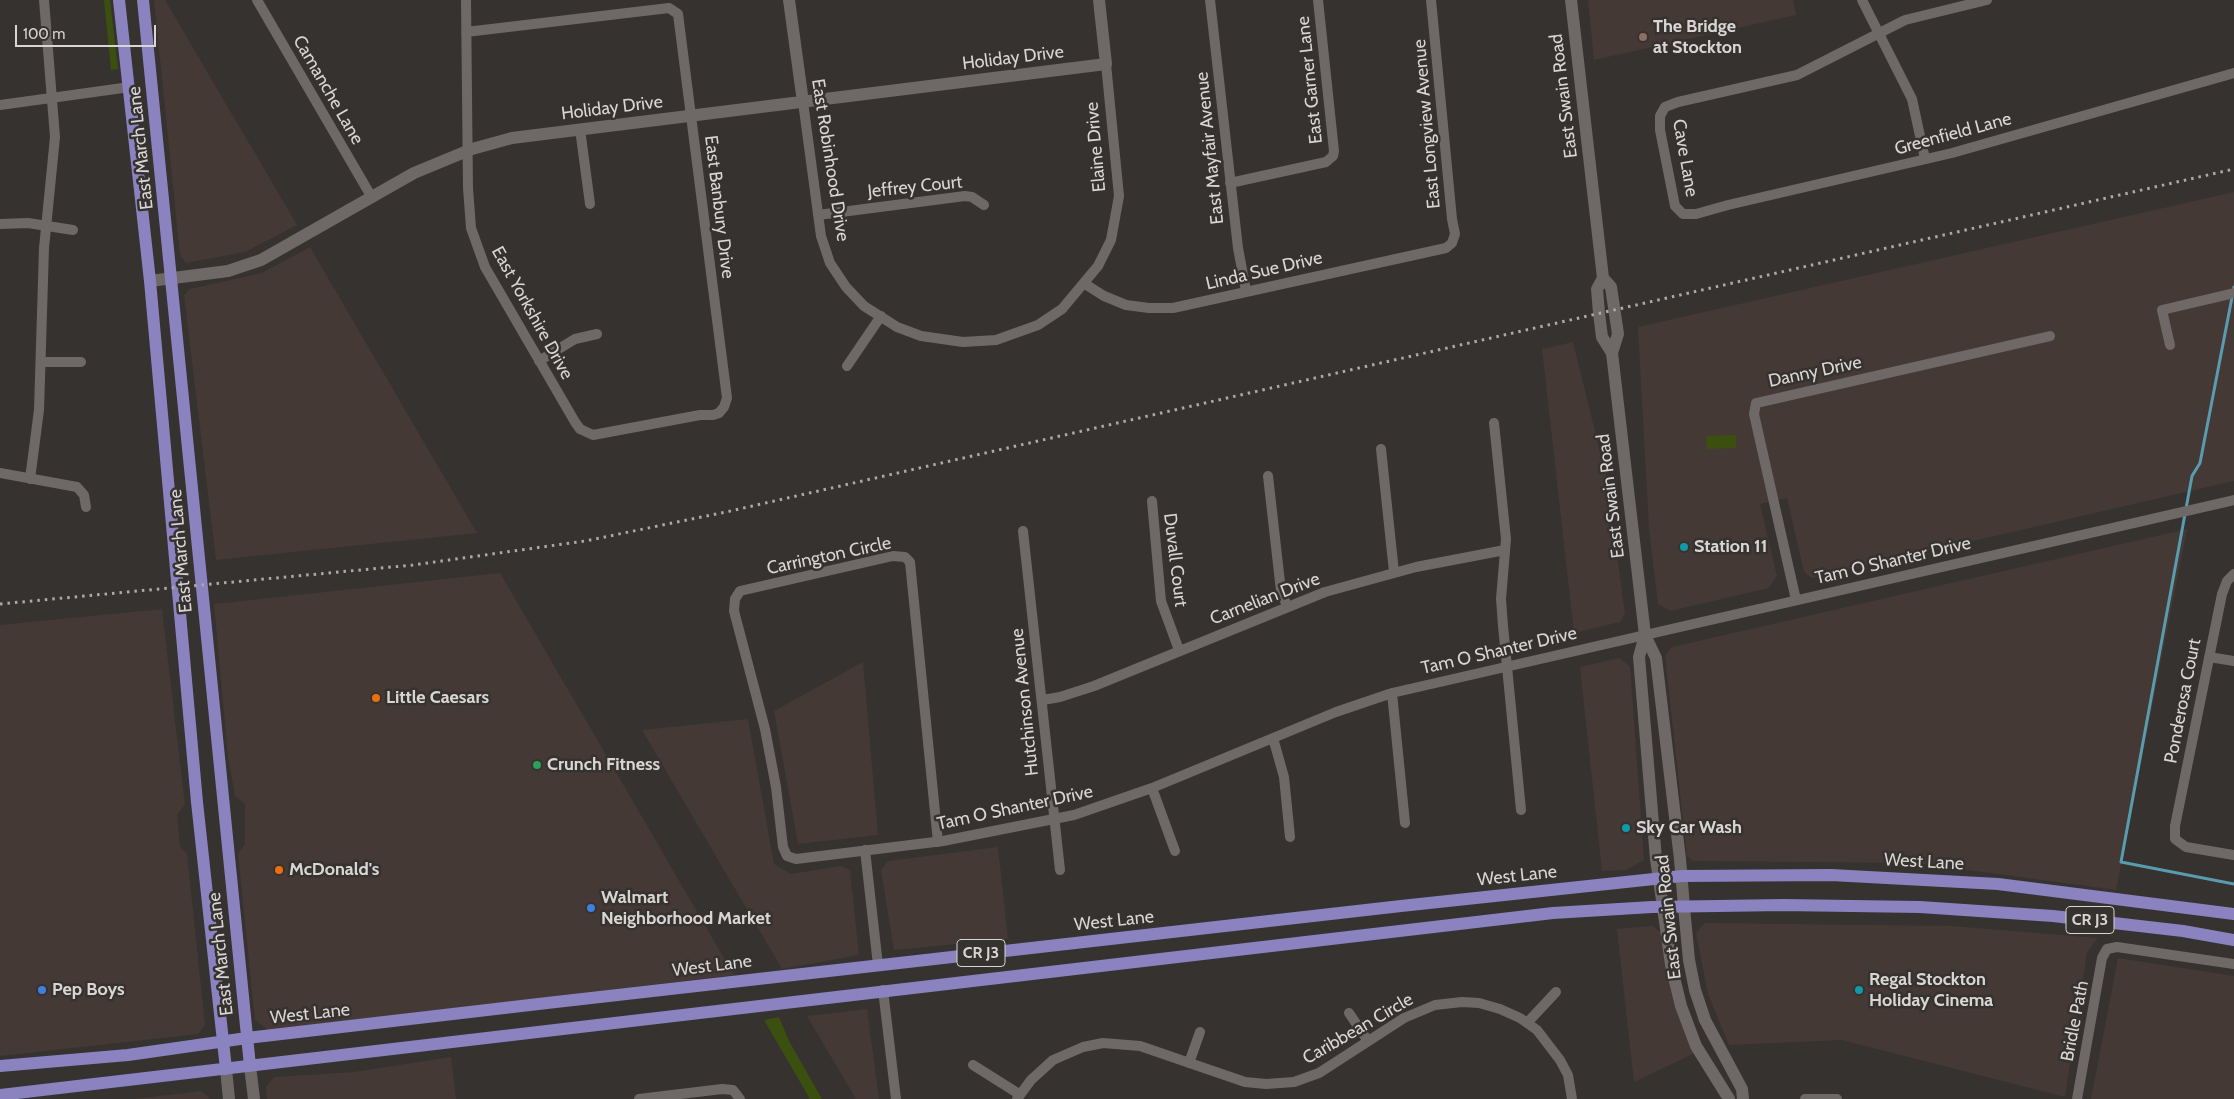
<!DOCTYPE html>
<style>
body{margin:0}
#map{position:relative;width:2234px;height:1099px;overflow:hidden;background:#363230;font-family:Cabin,sans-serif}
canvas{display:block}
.scale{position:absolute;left:15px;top:25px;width:141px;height:22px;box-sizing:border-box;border:2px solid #d8d5d4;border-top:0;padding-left:6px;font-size:15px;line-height:18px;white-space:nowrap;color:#d8d5d4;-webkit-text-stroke:4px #363230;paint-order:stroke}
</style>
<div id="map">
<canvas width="2234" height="1099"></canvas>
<div class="scale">100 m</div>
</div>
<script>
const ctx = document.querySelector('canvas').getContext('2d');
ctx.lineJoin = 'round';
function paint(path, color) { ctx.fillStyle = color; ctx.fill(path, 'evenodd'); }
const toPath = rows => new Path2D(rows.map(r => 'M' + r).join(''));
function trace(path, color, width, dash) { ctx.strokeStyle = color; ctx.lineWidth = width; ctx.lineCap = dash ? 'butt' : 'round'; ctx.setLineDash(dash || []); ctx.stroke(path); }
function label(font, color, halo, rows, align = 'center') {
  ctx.font = font + ' Cabin,sans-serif'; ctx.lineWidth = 5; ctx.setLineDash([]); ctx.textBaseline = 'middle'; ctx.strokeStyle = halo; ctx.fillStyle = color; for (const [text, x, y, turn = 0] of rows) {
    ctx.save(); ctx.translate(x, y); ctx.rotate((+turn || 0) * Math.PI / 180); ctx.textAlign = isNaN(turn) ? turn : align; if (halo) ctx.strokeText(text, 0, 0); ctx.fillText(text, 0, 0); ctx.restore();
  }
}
paint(toPath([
 [154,0,165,0,297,225,245,252,186,263,180,255],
 [1588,0,1793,0,1796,15,1594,60],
 [2234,192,2234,481,1812,578,1804,572,1787,498,1760,504,1777,576,1769,588,1670,611,1658,604,1649,529,1638,327],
 [310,247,477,533,216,560,184,295,190,289,262,273],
 [1573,342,1606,476,1625,613,1620,622,1574,633,1542,349],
 [2187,529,2116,890,1916,863,1693,861,1687,856,1665,656,1672,647],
 [500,573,734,975,268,1030,255,1020,238,854,245,844,245,804,235,796,228,757,214,604],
 [162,609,185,805,177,814,180,847,187,854,205,1025,198,1034,0,1056,0,625],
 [1619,658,1630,666,1644,860,1626,870,1602,871,1580,667],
 [863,662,878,835,798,844,774,711],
 [748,719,774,864,791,874,841,866,850,870,859,955,782,969,642,730],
 [998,847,1008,939,894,950,881,870,888,861],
 [1705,923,1952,926,2098,938,2087,952,2065,1097,1842,1040,1729,1045,1708,994,1696,933],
 [1652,926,1662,933,1672,996,1693,1054,1634,1082,1617,929],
 [2118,958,2234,976,2234,1099,2091,1099],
 [867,1009,879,1099,856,1099,807,1016],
 [451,1057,456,1099,267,1099,266,1087,274,1077,354,1072],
 [201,1091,211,1099,134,1099]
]), '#443935');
paint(toPath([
 [104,0,110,0,118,69,111,70],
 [1736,435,1736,448,1707,449,1706,436],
 [779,1017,789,1041,822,1099,810,1099,764,1020]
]), '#3b4f0f');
trace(toPath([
 [2234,287,2200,463,2192,476,2121,862,2234,884]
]), '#599cb0', 3);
trace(toPath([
 [257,0,371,196],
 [466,0,468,188,471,228,485,267,575,422,580,429,593,435,700,415,713,415,719,413,724,407,727,398,678,14,669,8,466,32],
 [1210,0,1238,248,1246,291],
 [1862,0,1912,99,1925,159],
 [1987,0,1905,20,1797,75,1678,102,1665,107,1660,116,1660,130,1675,206,1683,214,1696,214,1728,205,1952,153,2234,73],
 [803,102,821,236,830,263,846,287,864,306,897,327,921,336,963,342,996,340,1038,325,1062,309,1098,266,1111,240,1119,196,1106,64],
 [0,105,130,87],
 [580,129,590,204],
 [1230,183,1326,162,1333,156,1334,151,1318,0],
 [818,215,965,196,972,197,984,205],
 [0,224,28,223,73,230],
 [1085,284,1104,296,1126,305,1149,308,1173,308,1446,248,1452,243,1455,234,1452,219,1431,0],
 [2170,345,2162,310,2234,293],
 [539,361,575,339,597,334],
 [41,362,81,362],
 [847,366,881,316],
 [1494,423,1506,539,1501,599,1503,626,1521,810],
 [1381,449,1394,572],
 [0,473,77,487,84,495,86,507],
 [1268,476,1281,591,1287,606],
 [30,479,39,410,44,248,55,137,44,0],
 [1152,501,1161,601,1179,650],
 [1023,531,1060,870],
 [2234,574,2227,581,2222,594,2175,826,2175,839,2186,847,2234,855],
 [1796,600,1754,414,1756,403,2050,336],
 [2209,657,2234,661],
 [1392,693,1405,823],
 [1043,700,1060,697,1094,686,1325,592,1416,567,1505,550],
 [1273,738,1284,777,1290,837],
 [1152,788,1175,851],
 [938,842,910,562,905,557,893,556,740,591,735,599,734,611,765,729,776,787,783,847,787,856,796,859,943,841,1074,815,1152,788,1336,712,1392,693,2234,500],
 [865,850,878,965],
 [883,990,896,1099],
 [1349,1013,1368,1041],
 [1527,1023,1556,992],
 [1189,1063,1200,1032],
 [973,1065,1019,1094],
 [639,1099,722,1089,733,1090,740,1099],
 [1017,1099,1031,1080,1053,1060,1083,1047,1103,1043,1140,1046,1245,1082,1266,1084,1294,1082,1319,1073,1404,1018,1435,1005,1462,1002,1479,1003,1500,1009,1520,1018,1537,1030,1560,1060,1568,1075,1572,1099],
 [1805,1099,1837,1099],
 [2077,1099,2102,958,2107,949,2117,947,2234,964]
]), '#6e6967', 10);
trace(toPath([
 [789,0,803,102],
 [150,281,228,271,261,260,414,173,472,149,512,138,1106,64,1099,0],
 [1663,907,1671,965,1681,1006,1696,1046,1729,1099],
 [1684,907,1689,960,1695,990,1705,1020,1742,1089,1743,1099]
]), '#6e6967', 12);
trace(toPath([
 [1571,0,1603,278,1611,287,1618,334,1612,353,1645,635,1656,658,1680,859,1684,907],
 [1603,278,1597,289,1599,313,1602,337,1612,353],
 [1645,635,1639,657,1656,859,1663,907],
 [250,1066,254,1099],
 [226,1069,229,1099]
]), '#6e6967', 12);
trace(toPath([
 [119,0,150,281,197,802,226,1069],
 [143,0,250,1066],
 [0,1066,128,1055,247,1038,547,1003,1401,906,1682,876,1831,875,1998,884,2234,914],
 [0,1095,1553,913,1652,907,1783,905,1920,907,2053,916,2183,931,2234,940]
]), '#8a83c0', 12);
trace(toPath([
 [0,604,413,565,585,541,726,512,2234,169]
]), '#aca9a8', 3, [2.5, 5]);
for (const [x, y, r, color] of [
 [1643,37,5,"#8d6e63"],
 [1684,547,5,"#0f9aa8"],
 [376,698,5,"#e8710a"],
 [537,765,5,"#2e9e5b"],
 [1626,828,5,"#0f9aa8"],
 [279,870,5,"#e8710a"],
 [591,908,5,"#3f7fe0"],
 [42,990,5,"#3f7fe0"],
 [1859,990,5,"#0f9aa8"]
]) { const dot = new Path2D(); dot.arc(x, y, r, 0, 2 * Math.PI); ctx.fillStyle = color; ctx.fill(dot); trace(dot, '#363230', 2); }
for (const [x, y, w] of [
 [2090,920,48],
 [981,953,48]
]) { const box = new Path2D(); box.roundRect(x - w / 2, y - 13.5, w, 27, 4); ctx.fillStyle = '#363230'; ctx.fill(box); trace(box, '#d8d5d4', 1); }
label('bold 16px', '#d8d5d4', null, [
 ["CR J3",2090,920],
 ["CR J3",981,953]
]);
label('bold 18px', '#d8d5d4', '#363230', [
 ["The Bridge",1653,27],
 ["at Stockton",1653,48],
 ["Station 11",1694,547],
 ["Little Caesars",386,698],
 ["Crunch Fitness",547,765],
 ["Sky Car Wash",1636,828],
 ["McDonald's",289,870],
 ["Walmart",601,898],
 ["Neighborhood Market",601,919],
 ["Regal Stockton",1869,980],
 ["Holiday Cinema",1869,1001],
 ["Pep Boys",52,990]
], 'left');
label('18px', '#d8d5d4', '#363230', [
 ["Holiday Drive",1013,58,-7],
 ["East Garner Lane",1310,80,-96],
 ["Camanche Lane",328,90,60],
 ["East Swain Road",1564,96,-97],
 ["Holiday Drive",612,108,-7],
 ["East Longview Avenue",1427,124,-95],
 ["Greenfield Lane",1953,134,-15],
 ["Elaine Drive",1096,147,-95],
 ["East March Lane",141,148,-96],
 ["East Mayfair Avenue",1210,148,-96],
 ["Cave Lane",1685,158,80],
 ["East Robinhood Drive",830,160,81],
 ["Jeffrey Court",915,187,-6],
 ["East Banbury Drive",719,207,83],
 ["Linda Sue Drive",1264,271,-13],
 ["East Yorkshire Drive",532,313,61],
 ["Danny Drive",1815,372,-12],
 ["East Swain Road",1611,496,-97],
 ["East March Lane",181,551,-95],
 ["Carrington Circle",829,556,-12],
 ["Duvall Court",1175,560,83],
 ["Tam O Shanter Drive",1893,561,-13],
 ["Carnelian Drive",1265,599,-21],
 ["Tam O Shanter Drive",1499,651,-13],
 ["Ponderosa Court",2183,701,-79],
 ["Hutchinson Avenue",1025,702,-96],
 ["Tam O Shanter Drive",1015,808,-12],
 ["West Lane",1924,862,3],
 ["West Lane",1517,876,-6],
 ["East Swain Road",1669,917,-96],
 ["West Lane",1114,921,-6],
 ["East March Lane",221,954,-96],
 ["West Lane",712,966,-7],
 ["West Lane",310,1014,-6],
 ["Bridle Path",2075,1021,-79],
 ["Caribbean Circle",1358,1029,-30]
]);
</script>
